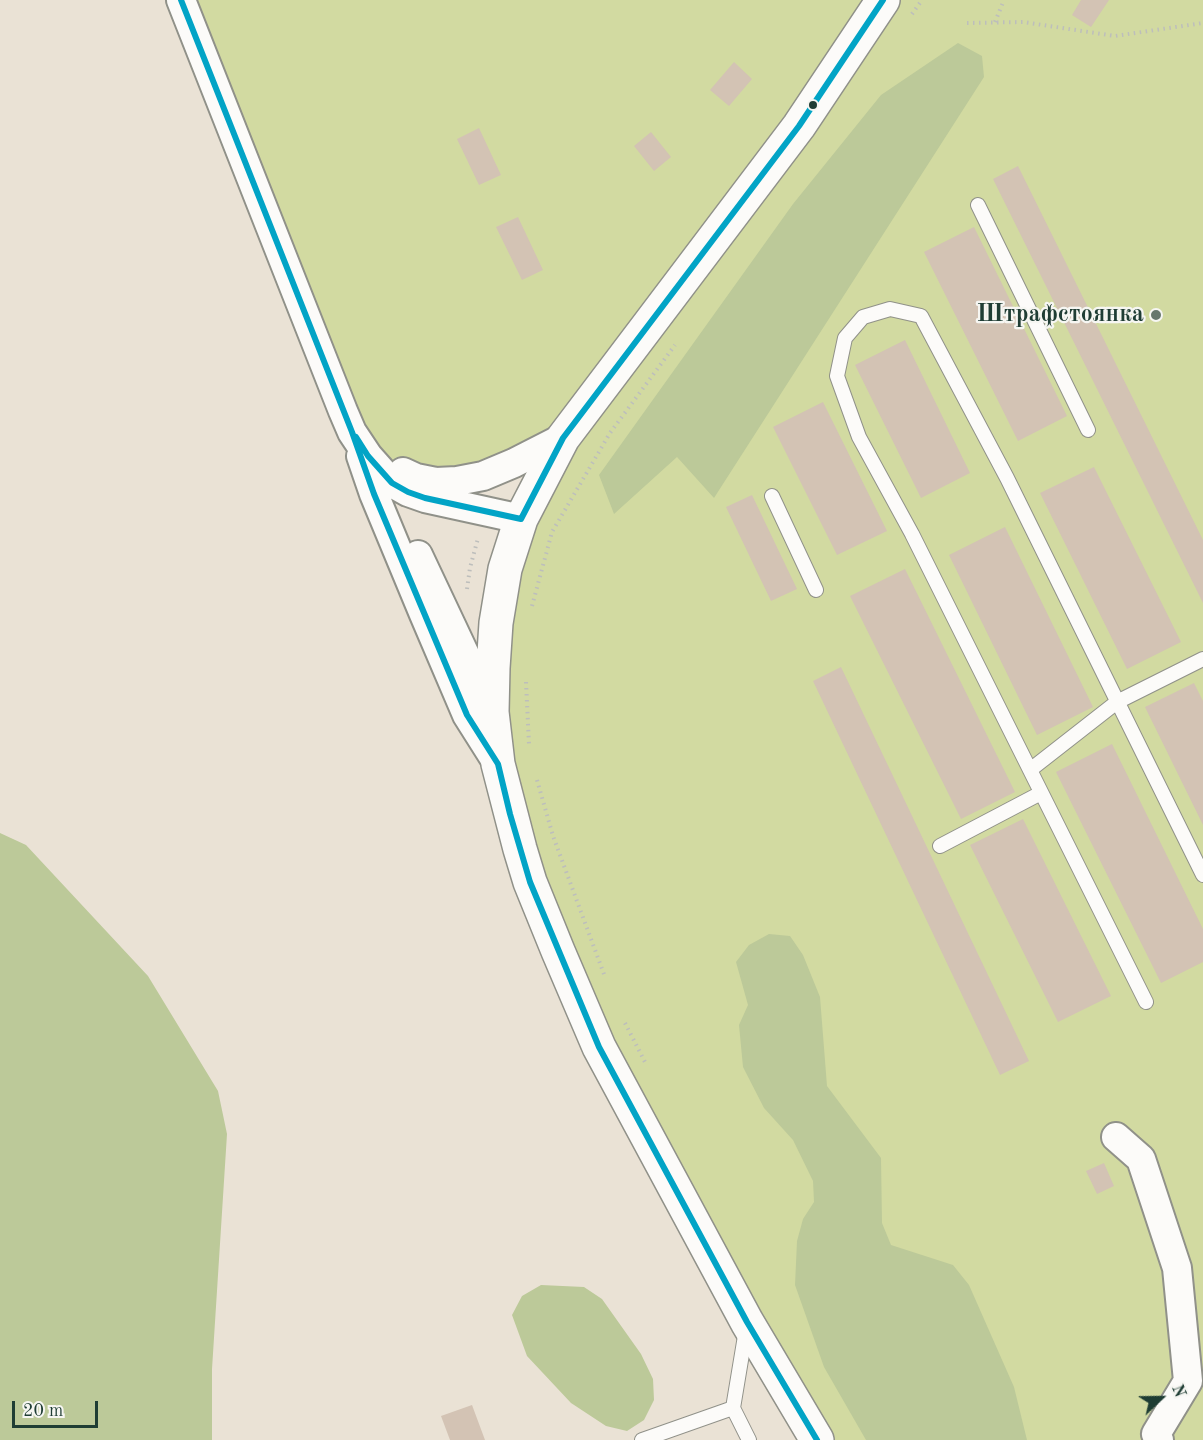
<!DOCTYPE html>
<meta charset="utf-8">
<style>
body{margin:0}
#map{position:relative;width:1203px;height:1440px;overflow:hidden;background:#eae2d5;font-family:"Old Standard TT",serif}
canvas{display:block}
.north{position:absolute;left:1131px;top:1368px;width:60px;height:60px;-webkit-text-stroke:4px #f6f6f2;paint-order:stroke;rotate:68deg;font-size:16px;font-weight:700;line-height:24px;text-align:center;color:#1f3d34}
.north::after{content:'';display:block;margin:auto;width:21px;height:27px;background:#1f3d34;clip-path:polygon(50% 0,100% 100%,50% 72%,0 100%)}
.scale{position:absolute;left:12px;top:1401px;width:86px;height:27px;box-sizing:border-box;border:3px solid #1f3d34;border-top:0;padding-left:8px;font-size:18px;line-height:21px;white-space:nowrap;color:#1f3d34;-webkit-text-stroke:4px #f6f6f2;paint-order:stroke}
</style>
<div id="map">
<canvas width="1203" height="1440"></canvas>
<div class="north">N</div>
<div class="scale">20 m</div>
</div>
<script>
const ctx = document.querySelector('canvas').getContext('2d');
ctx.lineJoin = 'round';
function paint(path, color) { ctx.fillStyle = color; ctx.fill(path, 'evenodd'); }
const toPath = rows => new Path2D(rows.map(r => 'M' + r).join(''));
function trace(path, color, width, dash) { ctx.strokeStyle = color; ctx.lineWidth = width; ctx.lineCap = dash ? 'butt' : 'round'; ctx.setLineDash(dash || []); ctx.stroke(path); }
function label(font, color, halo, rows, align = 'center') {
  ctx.font = font + ' "Old Standard TT",serif'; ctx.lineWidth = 4.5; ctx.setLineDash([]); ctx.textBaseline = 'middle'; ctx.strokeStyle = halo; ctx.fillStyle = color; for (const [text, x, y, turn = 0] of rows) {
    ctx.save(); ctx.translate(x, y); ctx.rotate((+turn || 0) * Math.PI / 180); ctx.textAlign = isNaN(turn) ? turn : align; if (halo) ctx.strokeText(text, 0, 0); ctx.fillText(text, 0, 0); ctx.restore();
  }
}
paint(toPath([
 [181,0,1203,0,1203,1440,819,1440,589,1023,498,764,493,668,544,473,514,463,402,471,352,432]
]), '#d2daa1');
paint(toPath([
 [958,43,982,56,984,77,714,498,677,457,614,514,599,475,793,204,881,95],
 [0,833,26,845,148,976,218,1091,227,1134,212,1369,212,1440,0,1440],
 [769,934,790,936,803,955,820,997,827,1086,881,1158,882,1223,891,1245,953,1265,969,1285,1014,1387,1027,1440,866,1440,824,1367,795,1285,797,1241,803,1219,814,1202,813,1181,793,1140,764,1108,743,1067,739,1025,748,1005,736,962,749,945],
 [541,1285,584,1287,602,1299,641,1354,653,1379,654,1400,644,1420,627,1431,606,1426,571,1403,527,1356,512,1315,522,1296]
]), '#bcc999');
paint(toPath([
 [1081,0,1109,0,1091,27,1072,15],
 [734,62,752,79,729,106,710,90],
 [479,128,501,175,479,185,457,139],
 [651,132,671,157,654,171,634,146],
 [1018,166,1203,540,1203,603,993,179],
 [518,217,543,270,522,280,496,227],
 [974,227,1067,416,1018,441,924,252],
 [905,340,970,473,921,498,855,365],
 [823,402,887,531,837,555,773,427],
 [1094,467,1181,642,1127,669,1040,493],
 [752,495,797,589,771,601,726,507],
 [1005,527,1093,707,1037,735,949,555],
 [905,569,1015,792,961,819,850,596],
 [841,667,1029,1061,1000,1075,813,681],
 [1194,683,1203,701,1203,825,1145,707],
 [1112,744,1203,929,1203,962,1161,983,1056,772],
 [1023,819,1111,996,1058,1022,970,845],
 [1104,1163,1114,1186,1097,1194,1086,1171],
 [472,1405,485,1440,450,1440,441,1416]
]), '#d3c3b4');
const service = toPath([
 [978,205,1088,430],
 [772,496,816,590],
 [1030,770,1117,702,1203,659],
 [940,846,1041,793],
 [1146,1002,912,534,859,437,837,376,845,338,863,317,890,309,921,316,1007,478,1203,875],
 [746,1330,733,1408,749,1440],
 [642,1440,733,1408]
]);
const minor = toPath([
 [181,0,343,411,352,432,368,456,392,483,408,492,425,498,521,519],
 [361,456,374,494,423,612,467,715,498,764],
 [403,472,416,478,436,482,457,481,483,476,514,463,563,438],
 [418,555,492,712],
 [1116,1137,1141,1159,1177,1268,1188,1381,1156,1434,1159,1440]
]);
const tertiary = toPath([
 [817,1440,747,1322,599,1047,558,951,530,882,520,849,498,764,492,712,493,668,496,623,505,569,521,519,563,438,799,126,883,0]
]);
trace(service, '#909189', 16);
trace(minor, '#909189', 32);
trace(tertiary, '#909189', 36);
trace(toPath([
 [912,14,922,0],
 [995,22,1004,0],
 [967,23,1023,22,1115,36,1203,23],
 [467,589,470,568,478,538],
 [532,606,552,532,610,433,675,345],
 [526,682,529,744],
 [537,780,553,836,605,977],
 [625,1023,646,1064]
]), '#bdbebc', 4, [1.5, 4.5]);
trace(service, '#fcfbf9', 14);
trace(minor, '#fcfbf9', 28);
trace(tertiary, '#fcfbf9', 33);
trace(toPath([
 [181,0,352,432,374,494,467,715,498,764,510,814,530,882,599,1047,747,1322,817,1440],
 [356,437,368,456,392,483,408,492,425,498,521,519,563,438,799,126,883,0]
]), '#02a4c6', 6);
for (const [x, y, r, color] of [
 [813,105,5,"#1f3d34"],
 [1156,315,6,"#66776c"]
]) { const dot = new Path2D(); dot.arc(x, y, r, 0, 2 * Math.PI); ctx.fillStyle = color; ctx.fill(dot); trace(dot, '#f6f6f2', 2); }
label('bold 24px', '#1f3d34', '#f6f6f2', [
 ["Штрафстоянка",1144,315]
], 'right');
</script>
